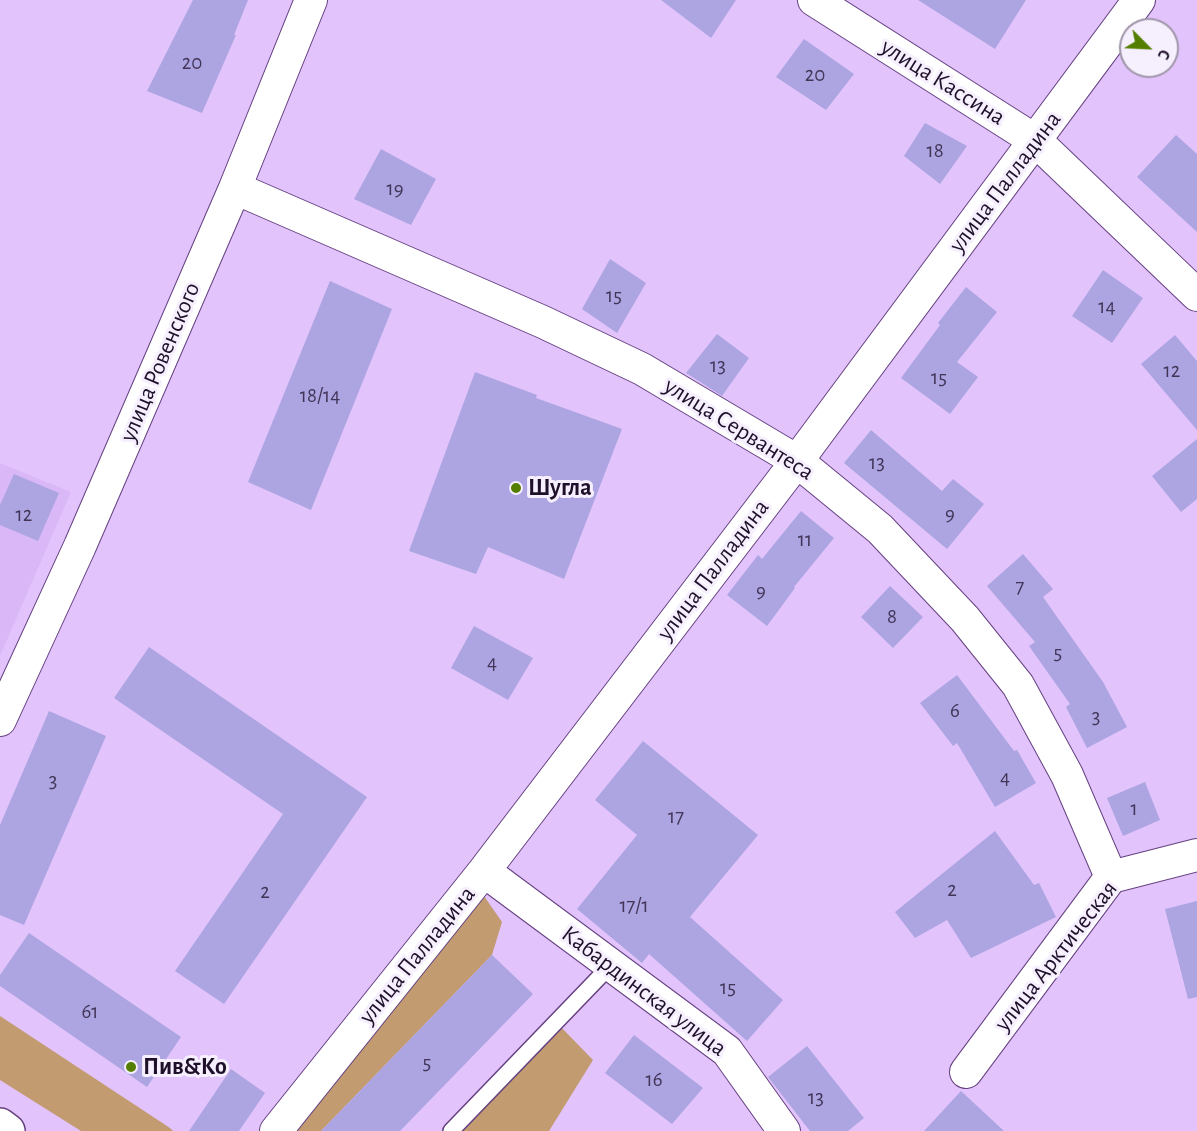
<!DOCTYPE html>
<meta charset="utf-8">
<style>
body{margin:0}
#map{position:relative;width:1197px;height:1131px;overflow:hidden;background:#e2c3fc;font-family:"Alegreya Sans",sans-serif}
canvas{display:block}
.north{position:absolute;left:1119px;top:18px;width:60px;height:60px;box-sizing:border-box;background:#f6effe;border:2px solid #a096a9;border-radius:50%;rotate:114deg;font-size:16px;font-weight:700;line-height:24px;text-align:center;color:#1f102a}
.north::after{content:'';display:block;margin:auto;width:21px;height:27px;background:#547e00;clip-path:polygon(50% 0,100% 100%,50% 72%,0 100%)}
</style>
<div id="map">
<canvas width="1197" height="1131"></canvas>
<div class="north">С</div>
</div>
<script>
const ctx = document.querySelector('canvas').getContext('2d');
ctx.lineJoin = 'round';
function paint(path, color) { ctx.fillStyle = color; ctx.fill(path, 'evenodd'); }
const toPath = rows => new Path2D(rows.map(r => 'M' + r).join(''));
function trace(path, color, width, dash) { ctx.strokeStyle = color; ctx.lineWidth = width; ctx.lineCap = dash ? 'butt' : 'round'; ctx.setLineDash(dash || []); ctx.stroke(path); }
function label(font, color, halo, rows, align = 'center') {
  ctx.font = font + ' "Alegreya Sans",sans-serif'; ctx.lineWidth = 6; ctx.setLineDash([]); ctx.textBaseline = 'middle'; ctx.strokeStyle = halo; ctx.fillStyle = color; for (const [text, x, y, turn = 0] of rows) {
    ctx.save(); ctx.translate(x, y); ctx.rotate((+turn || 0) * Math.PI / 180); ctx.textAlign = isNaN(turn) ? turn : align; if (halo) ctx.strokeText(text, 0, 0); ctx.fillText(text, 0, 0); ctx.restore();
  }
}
paint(toPath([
 [0,463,71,492,0,656]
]), '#dab8f7');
paint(toPath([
 [475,883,502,922,492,955,321,1131,298,1131,285,1120],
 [0,1016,170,1128,173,1131,81,1131,0,1080],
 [557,1023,593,1060,549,1131,462,1131,456,1126]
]), '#c29b70');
paint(toPath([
 [193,0,248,0,234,35,236,35,202,113,147,91],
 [661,0,736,0,711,38],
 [918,0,1026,0,995,49],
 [804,39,854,74,826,110,776,77],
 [925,123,967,146,940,184,904,156],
 [1176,135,1197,154,1197,232,1137,177],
 [381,149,436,179,411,225,354,199],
 [610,259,646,283,617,333,582,309],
 [1103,270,1143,298,1112,343,1072,316],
 [330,281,392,309,311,510,248,482],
 [966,287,997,312,957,362,978,377,950,414,901,378,940,325,938,323],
 [717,334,749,358,722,396,686,373],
 [1175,335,1197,361,1197,430,1141,364],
 [475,372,537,395,536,398,622,429,564,579,488,547,476,574,409,551],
 [871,430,942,491,953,479,984,504,947,549,844,463],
 [1197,439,1197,499,1181,512,1152,476],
 [14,474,59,493,38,541,0,525,0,505],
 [801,511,834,538,794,587,795,588,767,626,727,595,758,555,762,559],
 [1023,554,1053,589,1043,597,1103,682,1127,727,1087,748,1066,707,1070,704,1029,646,1035,642,987,586],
 [890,586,923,617,893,648,861,617],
 [474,626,533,658,508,700,451,668],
 [149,647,367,797,224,1004,175,971,283,814,114,698],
 [957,675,1014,751,1017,750,1036,783,995,807,957,743,953,746,920,703],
 [49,711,106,736,24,925,0,915,0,825],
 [643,741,758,835,690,917,783,1000,747,1041,649,954,642,963,577,909,637,835,595,800],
 [1145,782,1160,820,1123,836,1107,798],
 [995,831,1034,885,1039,883,1056,917,971,958,947,920,915,938,895,912],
 [1197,901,1197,997,1188,999,1165,909],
 [29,933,181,1037,147,1087,0,986,0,975],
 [492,955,533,994,400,1131,321,1131],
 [634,1035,703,1088,672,1124,605,1073],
 [807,1046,864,1118,848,1131,810,1131,768,1077],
 [231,1069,265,1093,239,1131,189,1131],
 [961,1091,1004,1131,924,1131]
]), '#aca5e1');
const lane = toPath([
 [451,1131,611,965]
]);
const street = toPath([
 [814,0,1036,141,1197,295],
 [235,188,543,322,642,369,797,461,880,529,965,619,1018,685,1067,775,1111,877],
 [0,720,80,546,235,188,311,0],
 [484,871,727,1051,784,1131],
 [966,1072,1111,877,1197,855],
 [276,1131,484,871,797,461,1139,0]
]);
const secondary = toPath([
 [0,1125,8,1131]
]);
trace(lane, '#654180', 18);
trace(street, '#654180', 34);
trace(secondary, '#654180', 36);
trace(lane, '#fff', 15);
trace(street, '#fff', 32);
trace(secondary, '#fff', 33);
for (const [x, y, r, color] of [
 [516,488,6,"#547e00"],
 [131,1067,6,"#547e00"]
]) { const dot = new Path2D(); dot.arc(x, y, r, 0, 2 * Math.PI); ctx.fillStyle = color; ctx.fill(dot); trace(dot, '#f6effe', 2); }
label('21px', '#423558', null, [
 ["20",192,63],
 ["20",815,75],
 ["18",935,151],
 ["19",395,189],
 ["15",614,296],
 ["14",1107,307],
 ["13",718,366],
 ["12",1172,371],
 ["15",939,378],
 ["18/14",320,396],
 ["13",877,463],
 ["9",950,514],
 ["12",24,515],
 ["11",805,540],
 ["7",1020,587],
 ["9",761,591],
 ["8",892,617],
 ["5",1058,653],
 ["4",492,663],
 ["6",955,711],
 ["3",1096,717],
 ["4",1005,778],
 ["3",53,781],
 ["1",1134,809],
 ["17",676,817],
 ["2",952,890],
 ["2",265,892],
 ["17/1",634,906],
 ["15",728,988],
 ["61",90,1012],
 ["5",427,1063],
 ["16",654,1080],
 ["13",816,1098]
]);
label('24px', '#1f102a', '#f6effe', [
 ["улица Кассина",943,82,32],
 ["улица Палладина",1005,182,-53],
 ["улица Ровенского",160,362,-67],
 ["улица Сервантеса",739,429,32],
 ["улица Палладина",713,570,-53],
 ["улица Палладина",417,955,-51],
 ["улица Арктическая",1056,956,-52],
 ["Кабардинская улица",644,991,37]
]);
label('bold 24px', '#1f102a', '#f6effe', [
 ["Шугла",528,488],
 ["Пив&Ко",143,1067]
], 'left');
</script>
